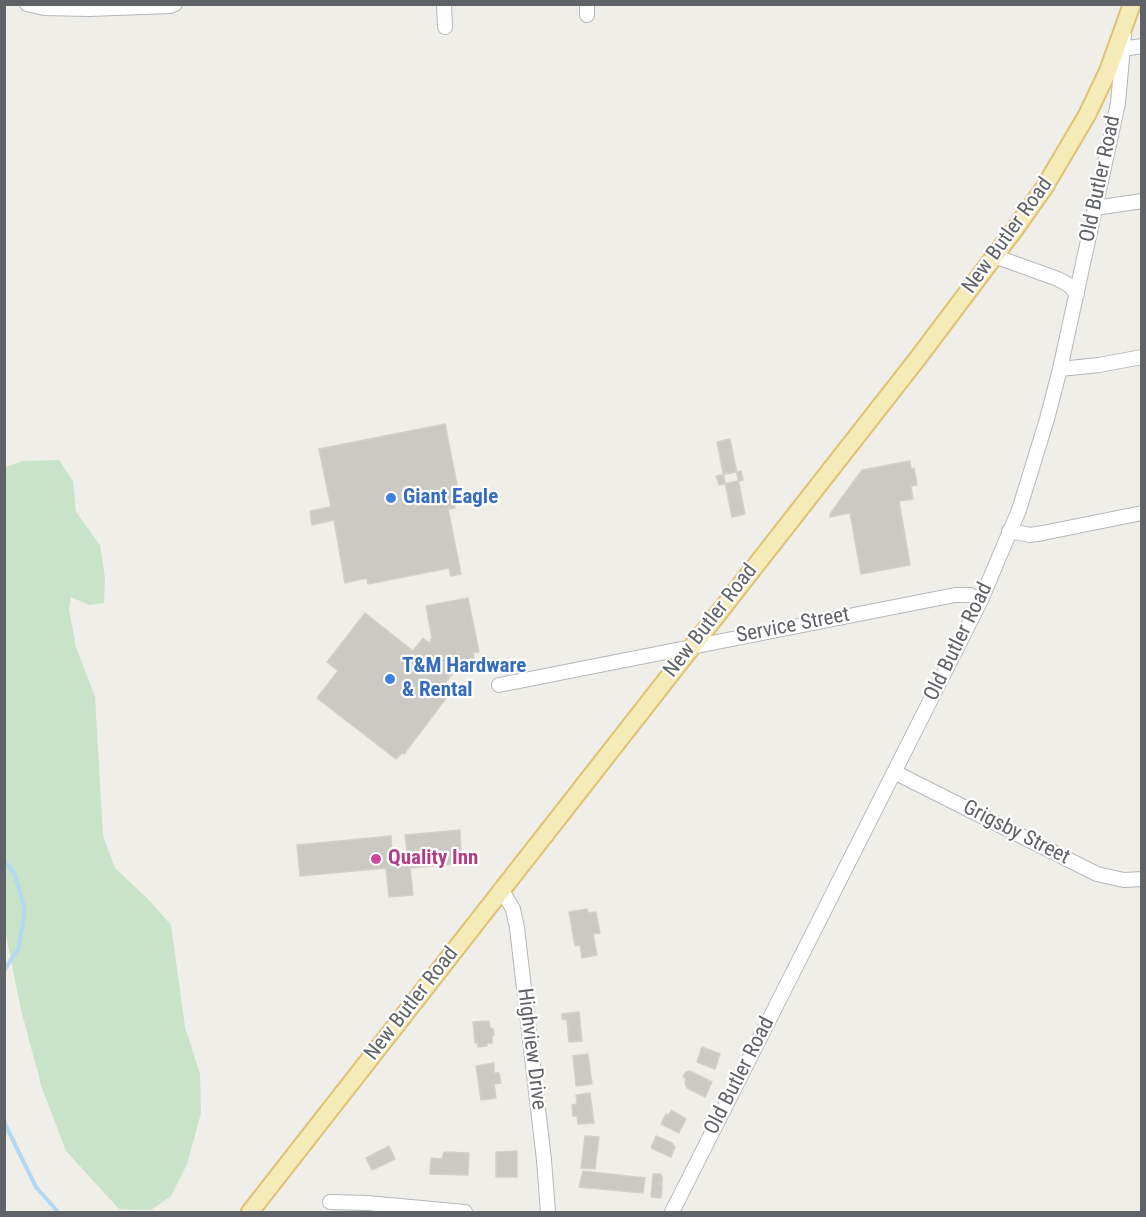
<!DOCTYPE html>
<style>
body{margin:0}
#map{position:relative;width:1146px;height:1217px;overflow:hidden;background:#efeee8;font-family:"Roboto Condensed",sans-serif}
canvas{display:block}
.frame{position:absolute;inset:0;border:6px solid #5f6266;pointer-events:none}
</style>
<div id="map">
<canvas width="1146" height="1217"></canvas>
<div class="frame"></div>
</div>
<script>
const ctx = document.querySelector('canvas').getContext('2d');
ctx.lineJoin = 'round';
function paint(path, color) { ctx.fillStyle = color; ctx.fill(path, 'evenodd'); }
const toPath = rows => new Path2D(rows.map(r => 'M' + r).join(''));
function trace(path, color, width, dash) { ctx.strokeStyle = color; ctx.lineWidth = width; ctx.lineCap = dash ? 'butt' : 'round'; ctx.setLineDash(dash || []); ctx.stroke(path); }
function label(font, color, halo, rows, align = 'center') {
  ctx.font = font + ' "Roboto Condensed",sans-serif'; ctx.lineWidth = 4.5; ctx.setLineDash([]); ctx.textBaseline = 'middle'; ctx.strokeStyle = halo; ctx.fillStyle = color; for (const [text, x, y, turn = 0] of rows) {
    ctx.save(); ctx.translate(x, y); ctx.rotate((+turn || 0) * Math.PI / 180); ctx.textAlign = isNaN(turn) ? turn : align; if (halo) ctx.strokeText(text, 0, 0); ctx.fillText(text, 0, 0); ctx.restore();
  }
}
paint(toPath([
 [59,460,73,481,76,512,100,545,105,578,104,603,89,605,71,597,69,610,76,647,95,697,103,836,115,868,148,899,171,925,185,1027,200,1074,201,1113,187,1164,171,1196,151,1210,119,1209,66,1151,42,1088,21,1010,5,930,5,467,23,461]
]), '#c8e3c8');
trace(toPath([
 [4,862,14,872,25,910,19,947,4,971],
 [4,1122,36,1187,58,1212]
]), '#b3d8f4', 4);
const building = toPath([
 [445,424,458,490,452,490,455,508,448,509,461,574,451,576,449,568,368,584,367,578,345,583,334,520,312,525,310,511,331,507,319,449,445,424],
 [730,439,745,514,732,517,717,442,730,439],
 [910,461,911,469,914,468,917,485,911,486,913,499,899,501,910,565,861,574,850,513,830,517,830,514,862,470,910,461],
 [741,471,743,480,719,485,716,476,741,471],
 [468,598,479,652,473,653,474,658,464,672,458,667,442,687,450,693,404,754,402,753,396,759,317,698,338,671,327,662,365,613,413,651,423,638,429,643,432,638,426,606,468,598],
 [460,830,461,851,454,852,455,864,410,868,413,895,389,897,386,868,300,876,297,845,391,836,392,853,407,852,405,835,460,830],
 [587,909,588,913,596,912,600,933,593,934,597,955,582,958,580,945,575,946,569,912,587,909],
 [579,1012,582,1041,569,1042,567,1020,562,1019,562,1014,579,1012],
 [489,1021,490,1028,493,1029,494,1035,492,1036,492,1043,487,1043,487,1046,478,1047,478,1043,475,1043,473,1022,489,1021],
 [702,1047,720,1054,715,1069,697,1062,702,1047],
 [588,1054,592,1084,576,1086,573,1056,588,1054],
 [494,1063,494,1073,499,1073,501,1083,494,1084,496,1098,481,1100,476,1066,494,1063],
 [690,1071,712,1082,705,1097,687,1088,685,1083,686,1078,683,1077,686,1072,690,1071],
 [590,1093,594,1123,578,1124,577,1116,573,1116,572,1105,577,1104,576,1095,590,1093],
 [671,1110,686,1119,679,1133,661,1124,666,1114,669,1115,671,1110],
 [585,1136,599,1137,595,1169,581,1168,585,1136],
 [656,1136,672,1143,675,1147,671,1157,651,1148,656,1136],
 [389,1146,395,1159,372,1170,366,1158,389,1146],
 [517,1151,517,1177,496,1177,496,1152,517,1151],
 [444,1152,469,1153,468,1175,430,1174,431,1158,442,1159,444,1152],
 [583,1171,645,1178,643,1193,579,1187,583,1171],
 [653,1174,660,1174,662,1176,662,1183,659,1184,662,1185,661,1198,651,1197,653,1174]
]);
paint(building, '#cbc9c4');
trace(building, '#d3d0c7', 1.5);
const minor = toPath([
 [27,4,44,8,89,9,170,6,175,4],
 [444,4,445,27],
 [587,4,587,15],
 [1123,49,1142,46],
 [1095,208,1142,201],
 [994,256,1058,279,1069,285,1077,294],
 [1060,369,1099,365,1142,357],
 [1009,531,1030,535,1043,533,1142,513],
 [499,685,955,595,970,595,981,600],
 [894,772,1097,874,1124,880,1142,879],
 [501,889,513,909,517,928,544,1160,548,1212],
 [330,1202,367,1203,465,1212],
 [672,1212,981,600,1019,510,1047,419,1060,369,1118,103,1124,36]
]);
const major = toPath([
 [250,1212,918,358,1015,229,1044,188,1087,115,1108,71,1132,4]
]);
trace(minor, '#b5b7bb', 16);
trace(major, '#e0c071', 20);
trace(minor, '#fff', 14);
trace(major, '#f5ebb8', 16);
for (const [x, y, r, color] of [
 [391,498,6,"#3f7fe0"],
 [390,679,6,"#3f7fe0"],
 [376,859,6,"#d1479c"]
]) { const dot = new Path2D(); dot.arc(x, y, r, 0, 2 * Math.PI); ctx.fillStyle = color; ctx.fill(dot); trace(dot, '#fff', 2); }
label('21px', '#5f6266', '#fff', [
 ["Old Butler Road",1101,179,-78],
 ["New Butler Road",1008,236,-54],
 ["New Butler Road",711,621,-52],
 ["Service Street",793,626,-11],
 ["Old Butler Road",959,642,-64],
 ["Grigsby Street",1016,833,27],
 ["New Butler Road",412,1004,-52],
 ["Highview Drive",531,1049,83],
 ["Old Butler Road",740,1076,-63]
]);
label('bold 21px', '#366cbe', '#fff', [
 ["Giant Eagle",403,498],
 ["T&M Hardware",402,667],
 ["& Rental",402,691]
], 'left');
label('bold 21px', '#b23c85', '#fff', [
 ["Quality Inn",388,859]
], 'left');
</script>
